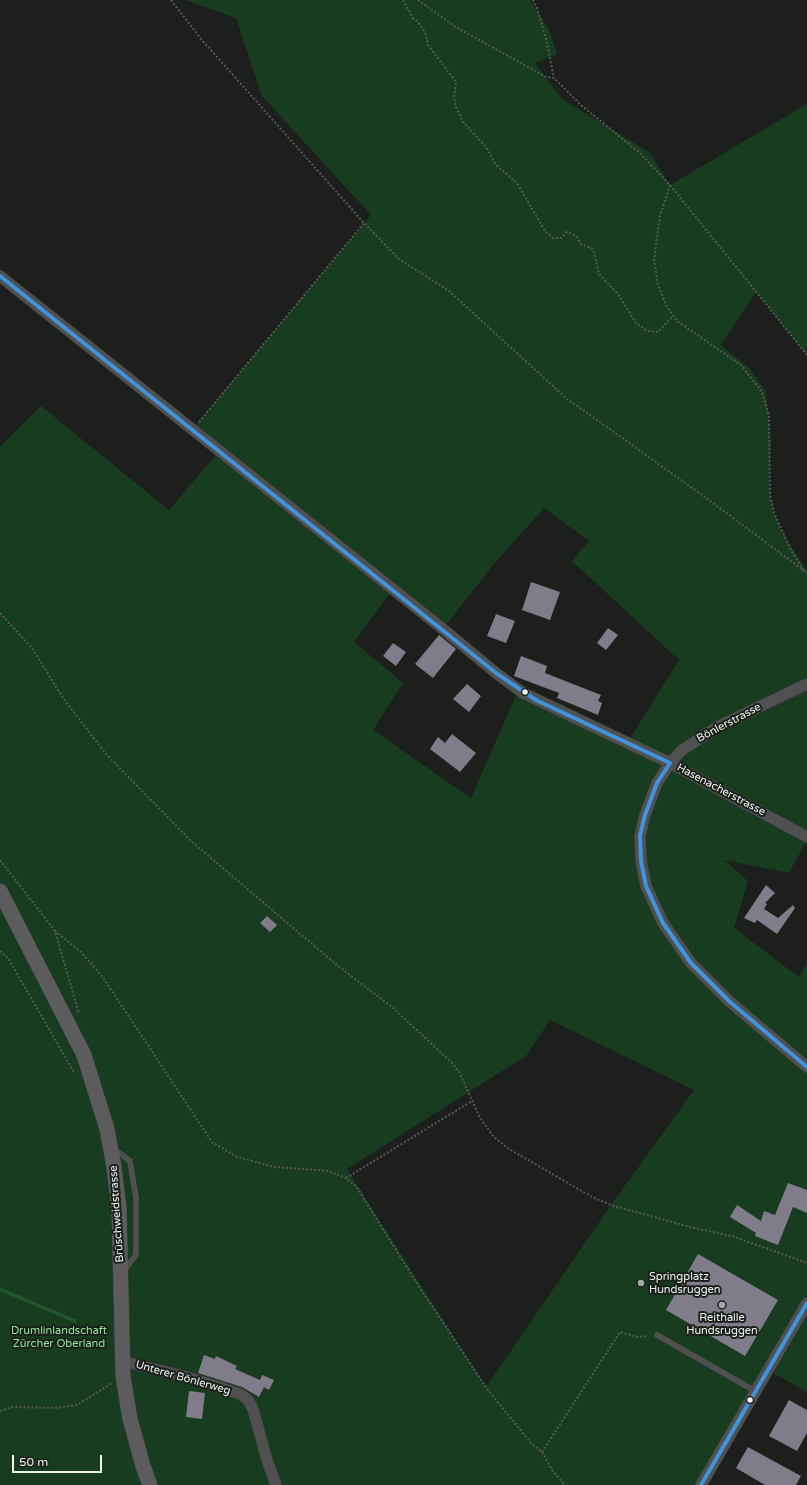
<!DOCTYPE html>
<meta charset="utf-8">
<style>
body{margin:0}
#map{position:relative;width:807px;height:1485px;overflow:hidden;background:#1c1f1c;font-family:"Varela Round",sans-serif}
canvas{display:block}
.scale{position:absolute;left:12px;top:1455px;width:90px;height:18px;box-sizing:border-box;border:2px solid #eff3f0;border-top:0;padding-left:5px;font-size:12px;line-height:14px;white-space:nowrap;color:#eff3f0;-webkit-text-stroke:3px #1b201b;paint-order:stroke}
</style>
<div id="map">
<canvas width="807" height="1485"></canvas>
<div class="scale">50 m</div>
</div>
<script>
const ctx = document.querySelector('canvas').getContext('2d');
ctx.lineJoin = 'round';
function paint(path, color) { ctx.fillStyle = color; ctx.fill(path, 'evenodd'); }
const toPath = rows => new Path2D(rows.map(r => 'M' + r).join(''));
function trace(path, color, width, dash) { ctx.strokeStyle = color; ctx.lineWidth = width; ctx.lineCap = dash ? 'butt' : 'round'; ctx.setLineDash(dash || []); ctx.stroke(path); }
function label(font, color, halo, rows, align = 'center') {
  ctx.font = font + ' "Varela Round",sans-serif'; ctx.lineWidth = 4; ctx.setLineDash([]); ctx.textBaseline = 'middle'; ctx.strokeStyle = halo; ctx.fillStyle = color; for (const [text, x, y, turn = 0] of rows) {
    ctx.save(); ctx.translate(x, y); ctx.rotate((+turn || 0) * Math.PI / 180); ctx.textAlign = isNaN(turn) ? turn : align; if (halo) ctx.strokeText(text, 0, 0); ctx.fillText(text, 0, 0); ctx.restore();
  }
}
paint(toPath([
 [186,0,530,0,549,29,557,54,535,63,562,99,649,152,670,185,807,104,807,355,756,292,721,345,749,368,766,391,771,444,769,484,773,513,788,542,807,570,807,840,789,873,724,860,748,881,734,928,799,977,807,963,807,1303,801,1312,807,1315,807,1392,768,1370,701,1485,0,1485,0,447,41,406,169,510,219,451,192,430,371,215,262,96,236,18],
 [544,508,589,541,572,561,679,660,628,742,542,709,516,695,471,798,373,730,403,683,354,642,393,589,443,629,493,565],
 [550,1020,694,1090,611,1205,486,1387,347,1169,526,1056]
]), '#183c1f');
trace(toPath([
 [0,1289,75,1321]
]), '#20582c', 3.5);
paint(toPath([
 [531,582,560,592,550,620,522,610],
 [496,614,515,621,506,643,487,636],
 [608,628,618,635,606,650,597,643],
 [439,635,456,649,433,678,415,664],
 [393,643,406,652,396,666,383,656],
 [521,656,547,666,545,673,601,695,598,701,602,703,598,715,557,698,559,693,514,676],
 [467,684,481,696,469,712,453,699],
 [452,734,476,753,460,772,430,749,438,737,445,743],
 [766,885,775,893,765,903,767,904,764,909,778,918,793,905,795,908,777,934,757,920,755,923,744,918],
 [267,916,277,925,270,932,260,923],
 [788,1183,807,1190,807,1213,793,1207,778,1245,755,1236,756,1233,730,1217,737,1205,761,1221,764,1211,775,1215],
 [698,1254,778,1300,745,1356,666,1310],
 [204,1355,215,1359,216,1356,237,1366,235,1369,260,1380,262,1375,274,1380,269,1390,264,1387,259,1397,242,1387,198,1373],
 [189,1391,205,1393,202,1419,186,1417],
 [789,1400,807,1410,807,1433,797,1451,769,1436],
 [748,1447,801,1476,796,1485,765,1485,736,1468]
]), '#817c89');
const lane = toPath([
 [114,1149,130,1161,136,1198,136,1255,123,1272],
 [657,1335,755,1391]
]);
const street = toPath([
 [0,276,443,629,496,673,523,693,670,763,807,837],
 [807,684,717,727,681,751,670,763,657,783,645,815,640,836,641,861,646,886,663,923,691,963,729,1001,807,1067],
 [122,1361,183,1376,219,1387,240,1394,248,1400,253,1409,267,1460,276,1485],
 [701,1485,807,1303]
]);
const secondary = toPath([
 [0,891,84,1055,107,1129,114,1167,119,1208,123,1376,130,1419,143,1466,150,1485]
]);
trace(lane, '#3a3c3b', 6);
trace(street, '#3a3c3b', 12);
trace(secondary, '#3a3c3b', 16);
trace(toPath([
 [171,0,202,40,364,223,399,259,449,291,566,398,705,497,807,573],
 [403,0,413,18,417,21,425,32,428,45,456,82,454,98,456,107,463,122,486,147,496,165,517,183,545,231,553,238,561,238,567,232,576,236,581,244,593,249,599,274,618,294,636,323,647,331,658,332,673,316],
 [418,0,454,26,546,77,554,78,582,106,639,152,670,185,807,355],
 [533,0,537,8,547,43,554,78],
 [670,185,660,216,654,259,658,285,667,307,677,321,741,365,762,392,769,416,770,494,774,513,791,550,804,571],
 [199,422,364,223],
 [0,613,32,648,63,698,106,754,191,841,338,966,392,1007,452,1063,459,1072,480,1118,494,1137,509,1149,592,1197,611,1205,690,1227,735,1237,807,1263],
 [0,860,55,931,79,1014],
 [55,931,79,950,102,976,212,1142,237,1157,275,1167,329,1171,346,1178,356,1186,416,1282,488,1390,531,1443,542,1452,552,1470,565,1485],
 [0,951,8,958,75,1074],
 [346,1178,472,1101],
 [0,1411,13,1407,55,1408,77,1405,112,1383],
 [542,1452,620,1332,637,1337,648,1336]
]), '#585958', 2, [2, 2]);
trace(lane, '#505050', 5.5);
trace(street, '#505050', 11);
trace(secondary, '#5b5c5b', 15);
trace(toPath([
 [0,276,496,673,536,700,670,763],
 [670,763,657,783,645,815,640,836,641,861,646,886,663,923,691,963,729,1001,807,1067],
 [701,1485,807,1303]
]), '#4094de', 4);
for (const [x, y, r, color] of [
 [525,692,3.5,"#eff3f0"],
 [641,1283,4,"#a5a9a6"],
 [722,1305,4,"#a5a9a6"],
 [750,1400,3.5,"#eff3f0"]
]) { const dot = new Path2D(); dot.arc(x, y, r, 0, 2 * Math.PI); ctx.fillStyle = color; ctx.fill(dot); trace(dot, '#1b201b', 1.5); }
label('11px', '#eff3f0', '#1b201b', [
 ["Bönlerstrasse",729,723,-28],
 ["Hasenacherstrasse",721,790,28],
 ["Brüschweidstrasse",117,1214,-94],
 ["Unterer Bönlerweg",183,1378,16]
]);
label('11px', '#eff3f0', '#1b201b', [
 ["Springplatz",649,1277],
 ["Hundsruggen",649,1290],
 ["Reithalle",722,1318,"center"],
 ["Hundsruggen",722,1331,"center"]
], 'left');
label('11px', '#8fe59d', '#1b201b', [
 ["Drumlinlandschaft",59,1331],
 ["Zürcher Oberland",59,1344]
]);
</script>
